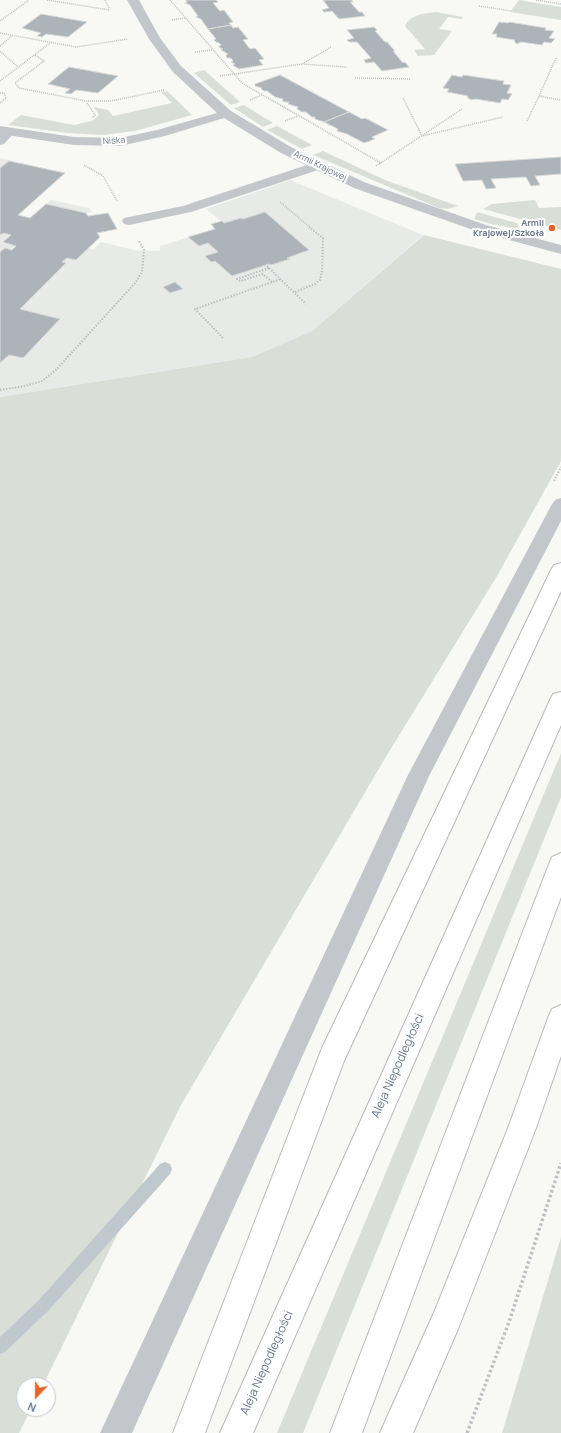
<!DOCTYPE html>
<meta charset="utf-8">
<style>
body{margin:0}
#map{position:relative;width:561px;height:1433px;overflow:hidden;background:#f8f8f5;font-family:Manrope,sans-serif}
canvas{display:block}
.north{position:absolute;left:16px;top:1377px;width:40px;height:40px;box-sizing:border-box;background:#fff;border:1px solid #c2c8cf;border-radius:50%;rotate:202deg;font-size:11px;font-weight:700;line-height:16px;text-align:center;color:#667687}
.north::after{content:'';display:block;margin:auto;width:14px;height:18px;background:#e66226;clip-path:polygon(50% 0,100% 100%,50% 72%,0 100%)}
</style>
<div id="map">
<canvas width="561" height="1433"></canvas>
<div class="north">N</div>
</div>
<script>
const ctx = document.querySelector('canvas').getContext('2d');
ctx.lineJoin = 'round';
function paint(path, color) { ctx.fillStyle = color; ctx.fill(path, 'evenodd'); }
const toPath = rows => new Path2D(rows.map(r => 'M' + r).join(''));
function trace(path, color, width, dash) { ctx.strokeStyle = color; ctx.lineWidth = width; ctx.lineCap = dash ? 'butt' : 'round'; ctx.setLineDash(dash || []); ctx.stroke(path); }
function label(font, color, halo, rows, align = 'center') {
  ctx.font = font + ' Manrope,sans-serif'; ctx.lineWidth = 4; ctx.setLineDash([]); ctx.textBaseline = 'middle'; ctx.strokeStyle = halo; ctx.fillStyle = color; for (const [text, x, y, turn = 0] of rows) {
    ctx.save(); ctx.translate(x, y); ctx.rotate((+turn || 0) * Math.PI / 180); ctx.textAlign = isNaN(turn) ? turn : align; if (halo) ctx.strokeText(text, 0, 0); ctx.fillText(text, 0, 0); ctx.restore();
  }
}
paint(toPath([
 [0,158,65,173,19,215,30,218,51,200,89,208,92,212,86,213,88,216,108,213,117,229,98,233,100,237,88,248,93,250,101,242,134,250,160,251,160,246,215,229,211,224,221,221,206,209,290,180,423,235,312,331,252,357,0,397]
]), '#e8eae8');
paint(toPath([
 [519,0,561,7,561,20,510,12],
 [436,12,463,17,461,19,448,17,439,29,452,31,434,55,418,56,414,50,425,49,405,26,407,22,412,18,421,14],
 [204,70,240,102,231,105,194,73],
 [167,91,192,115,135,131,102,135,68,133,8,125,21,115,74,125,92,121,99,115,94,107,108,110,113,116,172,103,161,92],
 [244,105,273,123,263,127,234,108],
 [277,126,312,145,302,149,267,130],
 [323,151,385,180,458,206,448,209,439,208,313,155],
 [535,200,539,208,561,207,561,230,483,209,492,204],
 [477,212,517,223,519,229,495,225,474,219],
 [424,235,561,269,561,461,497,576,384,760,181,1105,43,1385,24,1385,24,1409,31,1409,19,1433,0,1433,0,397,252,357,312,331],
 [561,753,561,797,303,1433,277,1433],
 [561,1237,561,1433,502,1433]
]), '#d9dfd6');
paint(toPath([
 [165,1162,170,1164,172,1169,170,1174,49,1310,5,1352,0,1354,0,1337,39,1300,160,1164,165,1162]
]), '#bec8cd');
const building = toPath([
 [186,0,216,0,218,2,213,3,220,11,224,10,233,22,229,23,231,25,208,29,201,19,196,17,198,16,190,5,185,3,187,2,186,0],
 [323,0,352,0,353,2,350,2,359,12,362,12,365,16,339,19,332,11,324,12,322,10,329,8,323,0],
 [41,14,87,22,68,37,46,34,42,37,37,36,41,33,22,28,41,14],
 [499,22,508,23,509,22,546,28,545,30,554,31,549,38,555,39,551,43,544,42,542,45,521,42,517,44,514,41,515,40,496,37,497,34,492,34,499,22],
 [231,25,233,28,238,27,248,39,243,40,250,49,255,48,264,59,259,60,263,65,239,69,234,66,233,65,235,64,231,62,233,61,231,58,227,58,226,55,228,54,223,51,221,50,223,49,220,48,219,46,221,45,219,43,216,42,214,40,216,39,208,29,231,25],
 [374,27,377,30,375,31,385,42,387,42,395,51,393,51,403,63,405,62,409,67,382,71,374,62,366,63,364,60,371,58,357,42,349,42,347,40,354,38,347,30,374,27],
 [69,67,118,76,98,93,76,90,71,94,65,93,70,89,48,84,69,67],
 [280,75,349,112,324,122,315,119,315,117,312,117,306,112,302,112,297,109,298,107,288,104,289,102,285,102,282,101,283,99,275,97,267,91,264,91,261,89,262,88,255,86,255,84,280,75],
 [452,75,462,77,463,75,504,81,503,84,511,85,507,93,512,94,508,100,502,99,500,103,476,99,471,100,467,97,468,96,447,92,449,89,443,88,452,75],
 [349,112,362,119,365,118,388,130,372,137,375,139,364,143,347,134,337,131,338,129,324,122,349,112],
 [561,157,561,174,535,176,540,185,531,186,526,177,491,179,496,188,486,189,482,180,463,181,455,164,561,157],
 [9,161,65,173,18,215,30,218,46,204,86,213,88,216,108,213,117,229,97,233,100,237,76,260,67,258,62,262,66,263,20,309,60,319,23,358,9,355,0,363,0,252,5,248,12,250,16,246,3,242,11,235,4,233,0,235,0,168,9,161],
 [265,212,309,250,287,258,290,259,271,265,269,264,232,276,215,261,211,262,205,256,218,252,208,243,199,246,188,237,215,229,211,224,222,221,224,223,241,218,243,219,265,212],
 [175,282,183,289,170,293,163,287,175,282]
]);
paint(building, '#acb4ba');
trace(building, '#d9d9d7', 1);
const primary = toPath([
 [561,563,561,591,344,1061,205,1433,173,1433,322,1048,551,570,554,565,561,563],
 [561,692,561,725,253,1433,220,1433,550,700,553,694,561,692],
 [561,853,561,897,362,1433,330,1433,549,864,552,857,561,853],
 [561,1005,561,1056,536,1128,458,1329,413,1433,380,1433,435,1310,508,1128,548,1018,552,1009,561,1005]
]);
trace(primary, '#b6babe', 2);
trace(toPath([
 [47,0,110,10],
 [105,0,109,8],
 [170,0,242,83,381,163],
 [536,0,561,4],
 [479,6,511,11],
 [172,20,185,18],
 [0,21,29,0],
 [0,33,76,47,128,39],
 [0,46,12,36],
 [331,47,302,64,347,67],
 [0,51,18,67],
 [195,52,212,50],
 [35,55,44,61,15,83,19,88,86,101,111,101,164,90],
 [556,58,539,96,561,100],
 [220,76,302,64],
 [355,78,411,79],
 [0,81,50,43],
 [0,93,4,93,6,98,0,103],
 [403,98,422,136,503,117],
 [250,100,262,95],
 [87,103,95,115,92,118],
 [285,121,298,116],
 [527,121,539,96],
 [84,165,103,176,117,201],
 [376,166,462,109],
 [280,202,311,228]
]), '#bdbfc2', 1.5, [1, 1]);
trace(toPath([
 [267,266,306,304],
 [269,268,237,279,240,281,263,274,272,282],
 [295,292,315,284,320,280,322,271,323,238,309,227],
 [223,338,195,309,281,279],
 [0,390,25,386,42,381,56,370,136,282,142,272,144,250,139,241],
 [554,481,561,467]
]), '#bdbfc2', 2, [1.5, 1.5]);
trace(toPath([
 [467,1433,509,1322,561,1163]
]), '#bdbfc2', 3.5, [2.5, 2.5]);
paint(toPath([
 [9,128,13,129,15,132,4,144,0,145,0,134,5,129,9,128],
 [319,161,324,162,325,165,324,168,191,212,129,225,124,224,122,221,124,218,183,206,319,161],
 [561,498,561,521,429,776,132,1433,100,1433,408,775,552,504,555,500,561,498]
]), '#c3c7cb');
paint(toPath([
 [127,0,139,0,160,38,181,66,231,111,291,147,364,182,486,225,561,245,561,254,476,231,354,188,281,153,224,118,165,136,120,146,74,145,0,134,0,126,74,137,120,138,157,130,217,113,173,72,149,39,127,0]
]), '#c3c7cb');
paint(primary, '#fff');
for (const [x, y, r, color] of [
 [552,228,4,"#e66226"]
]) { const dot = new Path2D(); dot.arc(x, y, r, 0, 2 * Math.PI); ctx.fillStyle = color; ctx.fill(dot); trace(dot, '#fff', 1.5); }
label('9px', '#667687', '#fff', [
 ["Niska",114,141,-4],
 ["Armii Krajowej",320,166,26]
]);
label('bold 9px', '#667687', '#fff', [
 ["Armii",544,223],
 ["Krajowej/Szkoła",544,233]
], 'right');
label('12px', '#667687', '#fff', [
 ["Aleja Niepodległości",398,1066,-66],
 ["Aleja Niepodległości",267,1363,-66]
]);
</script>
